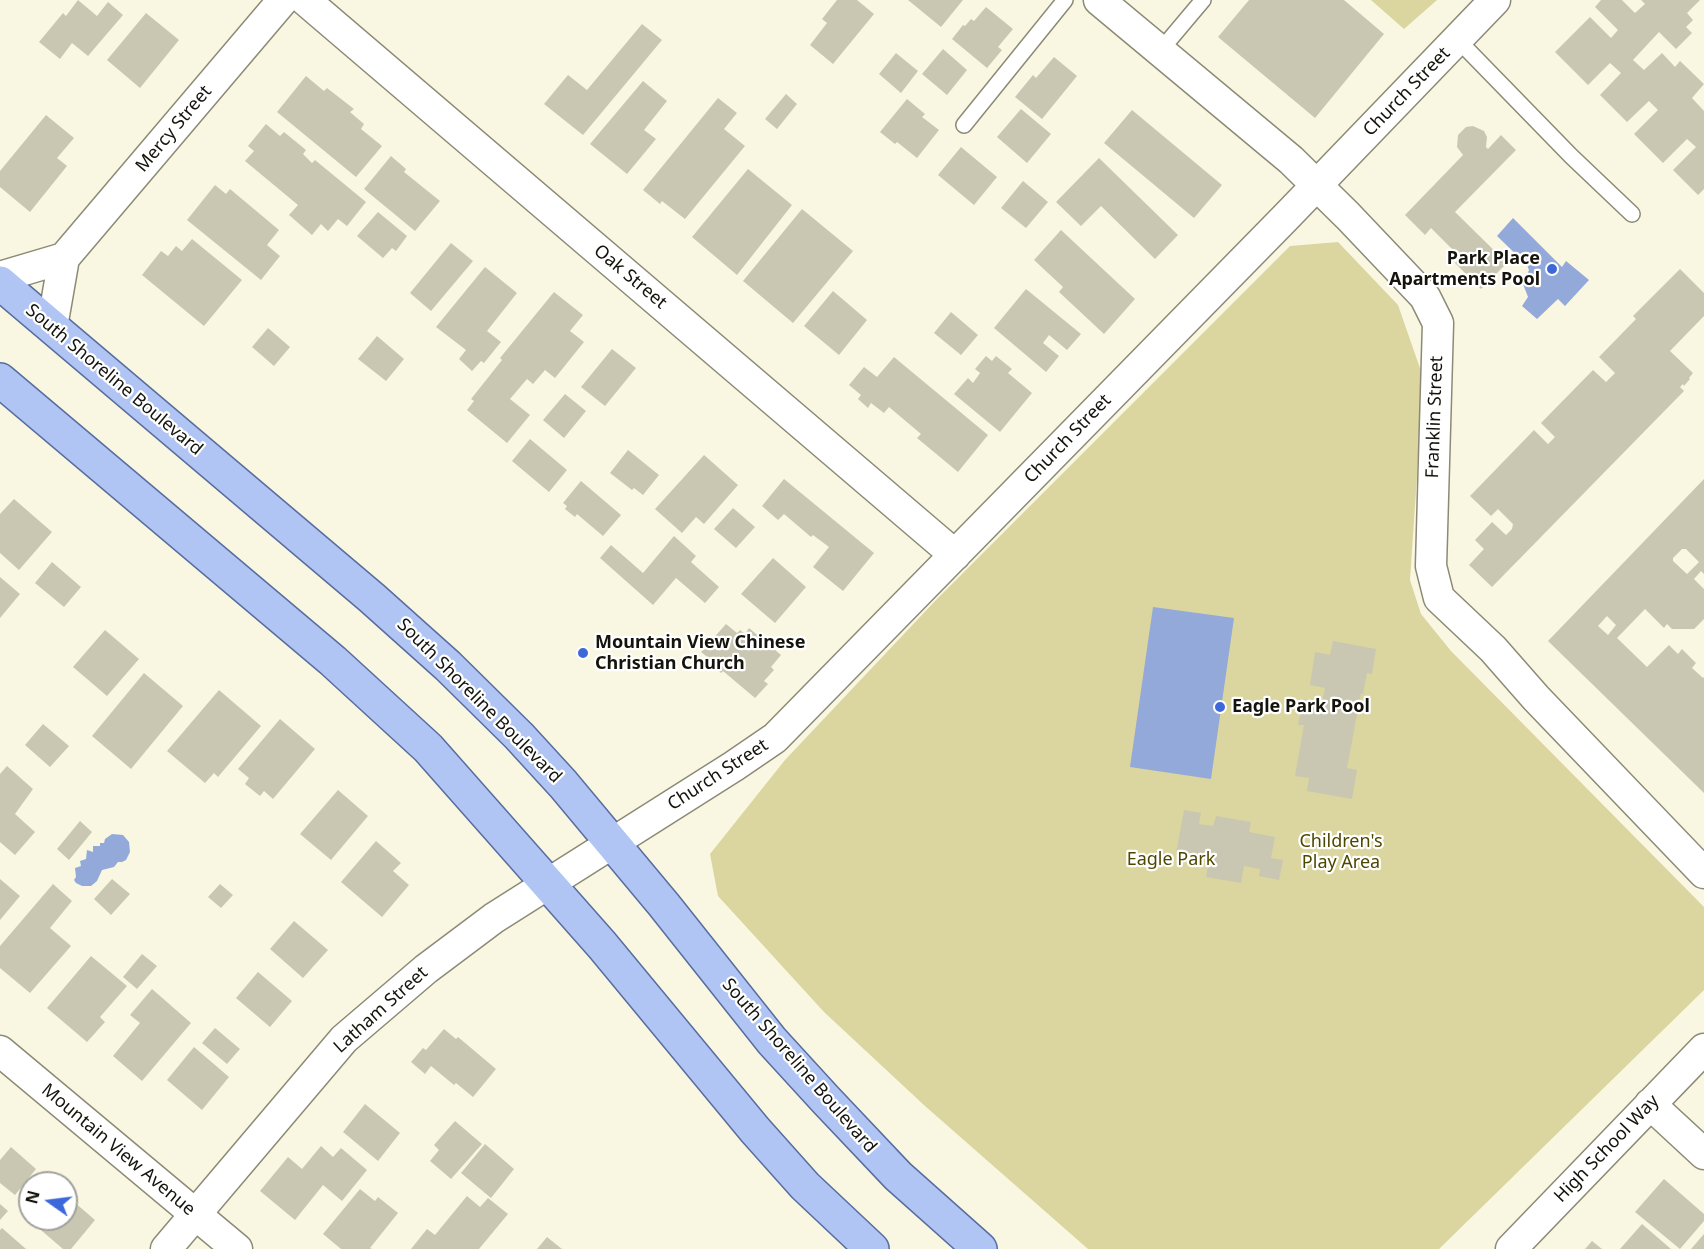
<!DOCTYPE html>
<style>
body{margin:0}
#map{position:relative;width:1704px;height:1249px;overflow:hidden;background:#f9f7e1;font-family:"Noto Sans",sans-serif}
canvas{display:block}
.north{position:absolute;left:18px;top:1171px;width:60px;height:60px;box-sizing:border-box;background:#fff;border:2px solid #a1a19e;border-radius:50%;rotate:284deg;font-size:16px;font-weight:700;line-height:24px;text-align:center;color:#14130c}
.north::after{content:'';display:block;margin:auto;width:21px;height:27px;background:#3d68d9;clip-path:polygon(50% 0,100% 100%,50% 72%,0 100%)}
</style>
<div id="map">
<canvas width="1704" height="1249"></canvas>
<div class="north">N</div>
</div>
<script>
const ctx = document.querySelector('canvas').getContext('2d');
ctx.lineJoin = 'round';
function paint(path, color) { ctx.fillStyle = color; ctx.fill(path, 'evenodd'); }
const toPath = rows => new Path2D(rows.map(r => 'M' + r).join(''));
function trace(path, color, width, dash) { ctx.strokeStyle = color; ctx.lineWidth = width; ctx.lineCap = dash ? 'butt' : 'round'; ctx.setLineDash(dash || []); ctx.stroke(path); }
function label(font, color, halo, rows, align = 'center') {
  ctx.font = font + ' "Noto Sans",sans-serif'; ctx.lineWidth = 4.5; ctx.setLineDash([]); ctx.textBaseline = 'middle'; ctx.strokeStyle = halo; ctx.fillStyle = color; for (const [text, x, y, turn = 0] of rows) {
    ctx.save(); ctx.translate(x, y); ctx.rotate((+turn || 0) * Math.PI / 180); ctx.textAlign = isNaN(turn) ? turn : align; if (halo) ctx.strokeText(text, 0, 0); ctx.fillText(text, 0, 0); ctx.restore();
  }
}
paint(toPath([
 [1371,0,1437,0,1404,29],
 [1338,242,1398,305,1422,374,1417,476,1410,580,1421,614,1451,651,1704,907,1704,990,1439,1249,1088,1249,925,1106,824,1012,718,896,710,854,785,760,936,600,1290,246]
]), '#dbd59f');
paint(toPath([
 [1513,218,1562,267,1566,261,1589,280,1565,306,1558,299,1537,319,1522,306,1528,297,1523,284,1529,270,1527,265,1497,236],
 [1153,607,1234,618,1211,779,1130,767],
 [112,834,123,835,129,842,130,852,126,860,122,862,118,862,114,867,102,870,97,881,91,886,82,886,76,883,74,880,76,877,75,868,81,866,80,861,86,859,87,850,93,852,93,846,100,846,100,843,104,843,105,839]
]), '#93a9d9');
paint(toPath([
 [78,0,97,16,108,2,123,15,88,56,72,43,60,59,39,42,63,13,66,16],
 [837,0,857,0,874,14,833,64,810,45,827,23,822,19],
 [908,0,963,0,941,27],
 [1249,0,1344,0,1384,34,1315,118,1218,37],
 [1601,0,1622,0,1635,13,1645,4,1641,0,1700,0,1687,13,1693,20,1686,27,1692,33,1676,49,1659,32,1633,60,1644,70,1662,53,1675,67,1680,61,1704,84,1692,98,1704,111,1704,189,1698,195,1673,170,1696,147,1687,139,1663,163,1634,134,1658,110,1649,101,1627,122,1600,95,1621,73,1610,63,1588,85,1555,52,1590,17,1611,38,1618,30,1595,7],
 [986,7,1013,29,998,47,1002,50,987,68,952,39,963,25,965,26,971,19,974,21],
 [146,13,179,40,140,88,107,60],
 [642,24,662,40,583,135,544,104,568,75,587,90],
 [943,49,967,70,947,95,922,74],
 [896,53,918,71,901,93,879,74],
 [1054,57,1077,76,1042,119,1015,97,1033,75,1036,78],
 [306,76,324,91,327,88,354,109,350,112,364,124,361,129,382,146,356,177,277,112],
 [643,81,667,101,644,130,656,139,627,174,590,144],
 [786,94,797,104,777,129,765,119],
 [718,98,737,113,724,129,745,146,685,219,662,201,660,204,643,190],
 [907,99,925,114,922,117,939,130,917,158,897,142,895,144,880,132],
 [1021,109,1051,134,1027,163,997,137],
 [1132,110,1222,185,1194,218,1104,143],
 [46,115,74,138,57,158,67,166,30,212,0,187,0,171],
 [266,124,280,136,284,132,306,150,303,154,312,163,315,160,366,202,347,226,338,219,328,231,321,224,312,235,289,215,298,205,245,161,254,151,248,146],
 [1473,126,1484,131,1487,137,1486,147,1488,149,1501,135,1516,150,1455,212,1507,263,1481,289,1455,263,1460,257,1431,228,1425,235,1405,215,1463,155,1457,147,1458,135,1466,127],
 [961,147,997,177,974,205,938,175],
 [391,156,406,169,404,172,440,201,415,231,364,189],
 [1099,158,1178,235,1155,259,1101,206,1081,226,1056,202],
 [748,169,792,205,737,275,692,237],
 [1023,181,1048,202,1026,228,1001,208],
 [215,185,226,194,230,189,279,230,267,245,280,256,261,280,187,220],
 [802,209,853,251,793,323,743,281],
 [378,212,407,236,396,251,392,248,383,258,357,236],
 [1061,230,1135,299,1104,334,1059,292,1063,287,1034,260],
 [192,239,242,280,204,326,142,275,161,251,168,256,176,246,182,251],
 [451,243,473,261,431,311,410,293],
 [485,267,517,293,487,331,501,342,484,363,481,361,472,371,459,359,466,350,436,327],
 [1680,269,1704,293,1704,316,1670,351,1693,373,1689,378,1690,379,1684,386,1683,384,1680,387,1684,391,1492,587,1469,565,1484,549,1475,540,1492,522,1506,535,1512,529,1513,524,1498,509,1491,516,1470,496,1534,430,1548,444,1555,437,1541,423,1593,370,1606,382,1615,373,1599,357,1636,319,1633,316],
 [1026,289,1081,334,1067,350,1049,335,1043,343,1059,356,1046,372,994,328],
 [833,291,867,320,839,355,804,326],
 [554,292,583,315,570,331,584,342,555,378,545,370,533,384,527,379,510,399,530,415,507,443,467,410,474,401,471,399,502,360,500,358],
 [951,312,978,335,961,355,934,333],
 [268,328,290,347,274,366,252,347],
 [377,336,404,359,386,381,358,359],
 [612,349,636,368,605,406,581,387],
 [986,356,992,361,996,356,1012,369,1008,373,1032,393,1000,432,954,394,968,378,973,383,980,373,975,369],
 [894,357,988,435,958,472,917,438,921,434,889,407,884,413,871,403,868,408,858,399,861,395,849,385,864,367,877,377],
 [565,394,586,411,564,438,543,420],
 [530,439,567,470,549,492,512,461],
 [628,450,659,475,643,495,634,488,632,490,610,473],
 [704,455,738,485,704,524,696,517,682,533,655,509],
 [784,479,874,553,843,591,813,567,829,547,813,535,811,537,784,514,778,520,762,506],
 [1704,479,1704,574,1701,571,1694,579,1704,589,1704,619,1694,629,1672,629,1667,624,1664,628,1645,609,1617,638,1647,667,1669,645,1678,654,1682,649,1696,663,1692,668,1703,678,1704,677,1704,793,1548,641],
 [1682,549,1686,549,1699,562,1687,574,1673,561,1673,558],
 [1607,616,1616,625,1608,635,1598,626],
 [581,481,621,515,603,536,577,514,575,517,565,509,567,506,563,503],
 [14,499,52,532,19,570,0,553,0,514],
 [733,508,755,527,736,548,714,529],
 [674,536,696,556,691,562,719,587,705,603,676,578,653,605,600,558,611,545,643,573],
 [773,558,806,587,775,623,741,594],
 [52,562,81,587,64,607,35,583],
 [0,577,20,594,0,618],
 [726,624,737,633,740,630,745,634,749,628,781,655,771,667,774,670,764,681,768,684,755,698,723,671,721,673,708,661,710,659,701,652],
 [105,630,139,659,107,696,73,667],
 [1333,641,1376,649,1372,674,1367,673,1363,694,1361,693,1347,768,1357,770,1352,799,1307,791,1309,778,1295,776,1304,725,1298,725,1303,699,1322,702,1325,688,1310,685,1315,652,1330,655],
 [144,673,183,706,131,769,92,736],
 [219,690,261,726,218,777,214,773,205,783,167,751],
 [280,719,315,749,273,799,264,791,260,796,245,784,249,778,238,769],
 [43,724,69,746,50,767,25,745],
 [7,766,33,789,15,814,35,832,15,855,0,842,0,774],
 [338,790,368,816,331,860,300,834],
 [1184,810,1201,813,1199,824,1213,826,1216,816,1251,822,1249,832,1275,837,1271,858,1283,860,1279,880,1259,876,1260,869,1244,866,1241,883,1206,877,1209,860,1176,854],
 [80,821,92,832,69,860,57,849],
 [376,841,401,863,393,871,409,885,382,917,341,882],
 [0,879,20,896,0,920],
 [112,879,130,894,111,915,94,899],
 [53,884,72,901,50,928,71,946,30,993,0,968,0,946],
 [220,884,233,895,221,908,208,897],
 [294,921,328,950,303,978,270,949],
 [142,954,157,966,137,989,123,977],
 [91,956,127,986,100,1017,105,1022,87,1042,47,1008],
 [258,972,292,1001,270,1027,236,998],
 [152,989,191,1023,142,1081,113,1056,140,1023,130,1015],
 [215,1028,240,1049,227,1064,202,1043],
 [444,1029,456,1039,458,1037,496,1069,473,1097,456,1083,454,1085,431,1066,425,1074,411,1062,423,1048,426,1050],
 [194,1047,229,1077,202,1110,167,1080],
 [365,1104,400,1133,378,1161,343,1132],
 [455,1121,482,1144,451,1179,430,1161,439,1150,434,1145],
 [485,1144,514,1169,491,1198,461,1173],
 [321,1146,333,1157,341,1148,367,1170,342,1201,323,1185,295,1220,260,1191,288,1157,302,1169],
 [11,1147,36,1169,15,1195,0,1183,0,1160],
 [1664,1179,1704,1214,1704,1221,1680,1249,1635,1212],
 [360,1189,375,1201,378,1197,398,1213,370,1248,372,1249,341,1249,323,1234],
 [66,1195,95,1220,71,1249,63,1249,28,1219,66,1219],
 [467,1196,480,1207,488,1198,508,1214,479,1249,411,1249,427,1229,435,1235],
 [0,1204,8,1211,0,1220],
 [1642,1224,1671,1249,1620,1249],
 [2,1228,26,1249,0,1249,0,1230],
 [1704,1234,1704,1249,1691,1249],
 [547,1237,562,1249,537,1249],
 [1592,1241,1602,1249,1585,1249]
]), '#c9c7b2');
const service = toPath([
 [1457,39,1571,156,1632,214],
 [1160,51,1203,0],
 [964,125,1065,0]
]);
const minor = toPath([
 [305,0,955,555],
 [1099,0,1291,160,1348,216,1425,297,1438,323,1431,566,1439,598,1493,649,1536,698,1704,873],
 [0,277,64,258],
 [52,327,64,258,283,0],
 [0,1051,237,1249],
 [1650,1104,1704,1154],
 [166,1249,344,1039,426,969,494,918,734,766,775,738,1287,216,1495,0],
 [1511,1249,1704,1049]
]);
const primary = toPath([
 [0,283,372,598,448,666,519,736,563,784,664,905,772,1041,826,1100,898,1176,980,1249],
 [0,380,333,661,428,748,602,945,755,1130,805,1186,872,1249]
]);
trace(service, '#8c8a76', 18);
trace(minor, '#8c8a76', 33);
trace(primary, '#586d9e', 36);
trace(service, '#fff', 15);
trace(minor, '#fff', 30);
trace(primary, '#b0c5f4', 33);
for (const [x, y, r, color] of [
 [1552,269,6,"#3d68d9"],
 [583,653,6,"#3d68d9"],
 [1220,707,6,"#3d68d9"]
]) { const dot = new Path2D(); dot.arc(x, y, r, 0, 2 * Math.PI); ctx.fillStyle = color; ctx.fill(dot); trace(dot, '#fff', 2); }
label('18px', '#14130c', '#fff', [
 ["Church Street",1407,92,-46],
 ["Mercy Street",174,129,-50],
 ["Oak Street",630,277,40],
 ["South Shoreline Boulevard",114,380,40],
 ["Franklin Street",1435,417,-88],
 ["Church Street",1068,439,-46],
 ["South Shoreline Boulevard",479,701,45],
 ["Church Street",718,775,-33],
 ["Latham Street",381,1010,-42],
 ["South Shoreline Boulevard",799,1066,49],
 ["High School Way",1607,1149,-46],
 ["Mountain View Avenue",118,1150,40]
]);
label('bold 18px', '#14130c', '#fff', [
 ["Park Place",1540,259,"right"],
 ["Apartments Pool",1540,280,"right"],
 ["Mountain View Chinese",595,643],
 ["Christian Church",595,664],
 ["Eagle Park Pool",1232,707]
], 'left');
label('18px', '#4e4700', '#fff', [
 ["Children's",1341,842],
 ["Play Area",1341,863],
 ["Eagle Park",1171,860]
]);
</script>
